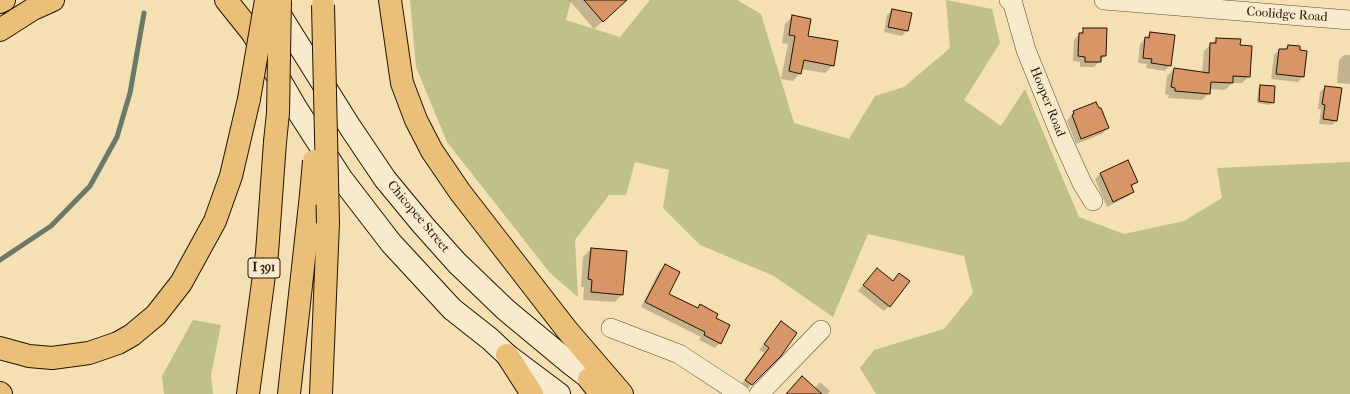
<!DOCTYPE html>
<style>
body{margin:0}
canvas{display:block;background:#f4e0b2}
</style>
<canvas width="1350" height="394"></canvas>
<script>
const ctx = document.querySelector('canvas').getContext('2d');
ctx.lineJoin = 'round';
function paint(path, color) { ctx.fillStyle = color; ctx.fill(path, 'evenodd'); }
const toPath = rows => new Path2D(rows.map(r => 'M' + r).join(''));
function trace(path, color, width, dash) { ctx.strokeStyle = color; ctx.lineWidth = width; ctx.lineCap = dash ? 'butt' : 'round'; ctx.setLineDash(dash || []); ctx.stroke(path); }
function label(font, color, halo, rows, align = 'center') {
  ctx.font = font + ' "IM FELL French Canon",serif'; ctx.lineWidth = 3.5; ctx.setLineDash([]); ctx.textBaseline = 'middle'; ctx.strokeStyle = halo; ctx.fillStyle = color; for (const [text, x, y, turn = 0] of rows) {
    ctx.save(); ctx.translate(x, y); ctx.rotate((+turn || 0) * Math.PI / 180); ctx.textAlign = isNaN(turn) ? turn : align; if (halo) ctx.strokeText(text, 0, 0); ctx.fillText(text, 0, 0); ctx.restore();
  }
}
paint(toPath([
 [410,0,571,0,566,20,620,37,650,0,737,0,761,14,794,123,849,139,875,96,904,87,950,48,946,0,992,9,1000,43,964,100,1001,126,1025,89,1079,217,1124,234,1184,221,1222,198,1217,168,1350,162,1350,394,876,394,860,368,874,350,944,329,973,293,964,256,868,234,833,317,774,276,700,245,663,208,669,170,635,162,626,195,609,195,575,240,578,297,550,273,447,142,416,67],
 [193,320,221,325,211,375,213,394,164,394,162,376]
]), '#bfc189');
paint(toPath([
 [569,0,622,0,616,10,594,29],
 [892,10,907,30,902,36,884,32,887,15],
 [793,16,806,37,833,65,825,73,801,69,800,73,793,81,781,79,788,44,782,43,785,24],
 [1084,29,1105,56,1094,67,1080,67,1080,62,1073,61,1074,40],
 [1150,33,1170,65,1165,71,1146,68,1147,64,1138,63,1140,44],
 [1216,39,1239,46,1249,76,1242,83,1232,83,1225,90,1209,89,1209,93,1202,100,1168,98,1169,95,1165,94,1167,76,1174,69,1202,73,1204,51],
 [1288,46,1303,76,1298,82,1271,79,1274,55,1279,50,1284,50],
 [1344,55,1350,55,1350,84,1337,83,1339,60],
 [1261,86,1273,102,1270,105,1257,103,1258,89],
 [1325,87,1336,121,1332,125,1319,124,1321,109,1318,109,1320,92],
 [1074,112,1108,128,1102,134,1076,144,1067,121],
 [1128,161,1137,182,1131,188,1133,192,1127,197,1107,207,1095,179,1100,174],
 [591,249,622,294,615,302,583,300,584,287,581,287,583,257],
 [665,266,668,294,697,309,700,306,715,318,720,343,715,348,699,340,701,337,641,307,659,271],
 [877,269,892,282,899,274,889,306,884,311,858,291],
 [781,323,780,355,746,390,741,385,764,353,759,350],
 [820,382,830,391,828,394,787,394,814,389]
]), '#0003');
trace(toPath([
 [0,260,51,226,90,186,117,137,130,93,144,13]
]), '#6c786a', 5);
const building = toPath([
 [584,0,627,0,603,22,584,0],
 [892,9,912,13,908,31,888,27,892,9],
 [792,15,811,19,808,36,838,41,834,66,804,60,801,74,789,71,795,36,789,35,792,15],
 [1083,28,1107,28,1106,56,1101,56,1101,62,1085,62,1085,57,1078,56,1079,33,1083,33,1083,28],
 [1150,32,1175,35,1171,66,1151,63,1152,59,1143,58,1145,37,1149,38,1150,32],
 [1216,38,1241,39,1240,45,1252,46,1250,77,1233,76,1233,83,1211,82,1210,94,1175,91,1175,88,1171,87,1174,68,1209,73,1210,43,1216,43,1216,38],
 [1288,45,1300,46,1300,50,1307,51,1304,77,1276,74,1279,49,1287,49,1288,45],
 [1260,85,1275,86,1274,103,1259,101,1260,85],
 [1325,86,1342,88,1337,121,1323,119,1325,105,1322,104,1325,86],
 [1096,102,1099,108,1101,108,1109,128,1081,139,1072,115,1074,114,1073,111,1096,102],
 [1128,160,1138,182,1131,185,1134,192,1113,202,1100,173,1128,160],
 [591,248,627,251,623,295,591,292,592,280,588,279,591,248],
 [665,264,680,272,669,294,698,308,700,304,718,314,716,318,730,325,721,344,704,335,705,332,645,302,665,264],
 [877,268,893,281,899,273,910,281,890,307,863,285,877,268],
 [781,321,797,333,781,356,752,385,745,380,769,348,764,344,781,321],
 [802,376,822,394,786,394,802,376]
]);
paint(building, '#d89568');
trace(building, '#251200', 1);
const minor = toPath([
 [1009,0,1013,4,1026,50,1062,139,1082,183,1093,201],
 [1104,0,1350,20],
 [611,328,679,354,740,394],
 [759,394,821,330]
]);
const secondary = toPath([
 [275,7,350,127,385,179,423,225,457,263,506,310,571,364,605,390],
 [252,32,296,108,341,178,391,243,452,309,490,339,507,355,559,394]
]);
const motorway = toPath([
 [226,0,254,35],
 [390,0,402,83,416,120,432,151,460,192,567,330,622,394],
 [0,2,4,0],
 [0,30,33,9,53,0],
 [0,348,29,356,52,358,89,353,118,343,132,335,156,315,181,283,215,221,231,176,249,99],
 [507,355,532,394],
 [589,379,601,394],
 [0,393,1,394],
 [248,394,267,253,275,142],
 [289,394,311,195],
 [321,394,328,223]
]);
trace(minor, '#59462c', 20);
trace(secondary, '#251200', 24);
trace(motorway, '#251200', 24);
trace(minor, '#f8ebcd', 19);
trace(secondary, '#f8ebcd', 22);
trace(motorway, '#eac079', 22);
const motorwayBridge = toPath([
 [323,5,328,223],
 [249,99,266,0],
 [275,142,278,113,280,0],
 [311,195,314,161]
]);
trace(motorwayBridge, '#251200', 24, []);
trace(motorwayBridge, '#eac079', 22);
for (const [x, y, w] of [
 [264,268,32]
]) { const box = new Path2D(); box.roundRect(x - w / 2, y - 10, w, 20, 3); ctx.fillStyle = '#f8ebcd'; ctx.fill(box); trace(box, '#251200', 1); }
label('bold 12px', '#251200', null, [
 ["I 391",264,268]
]);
label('13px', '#251200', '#f8ebcd', [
 ["Coolidge Road",1287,15,4],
 ["Hooper Road",1047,102,68],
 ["Chicopee Street",418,217,50]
]);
</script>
